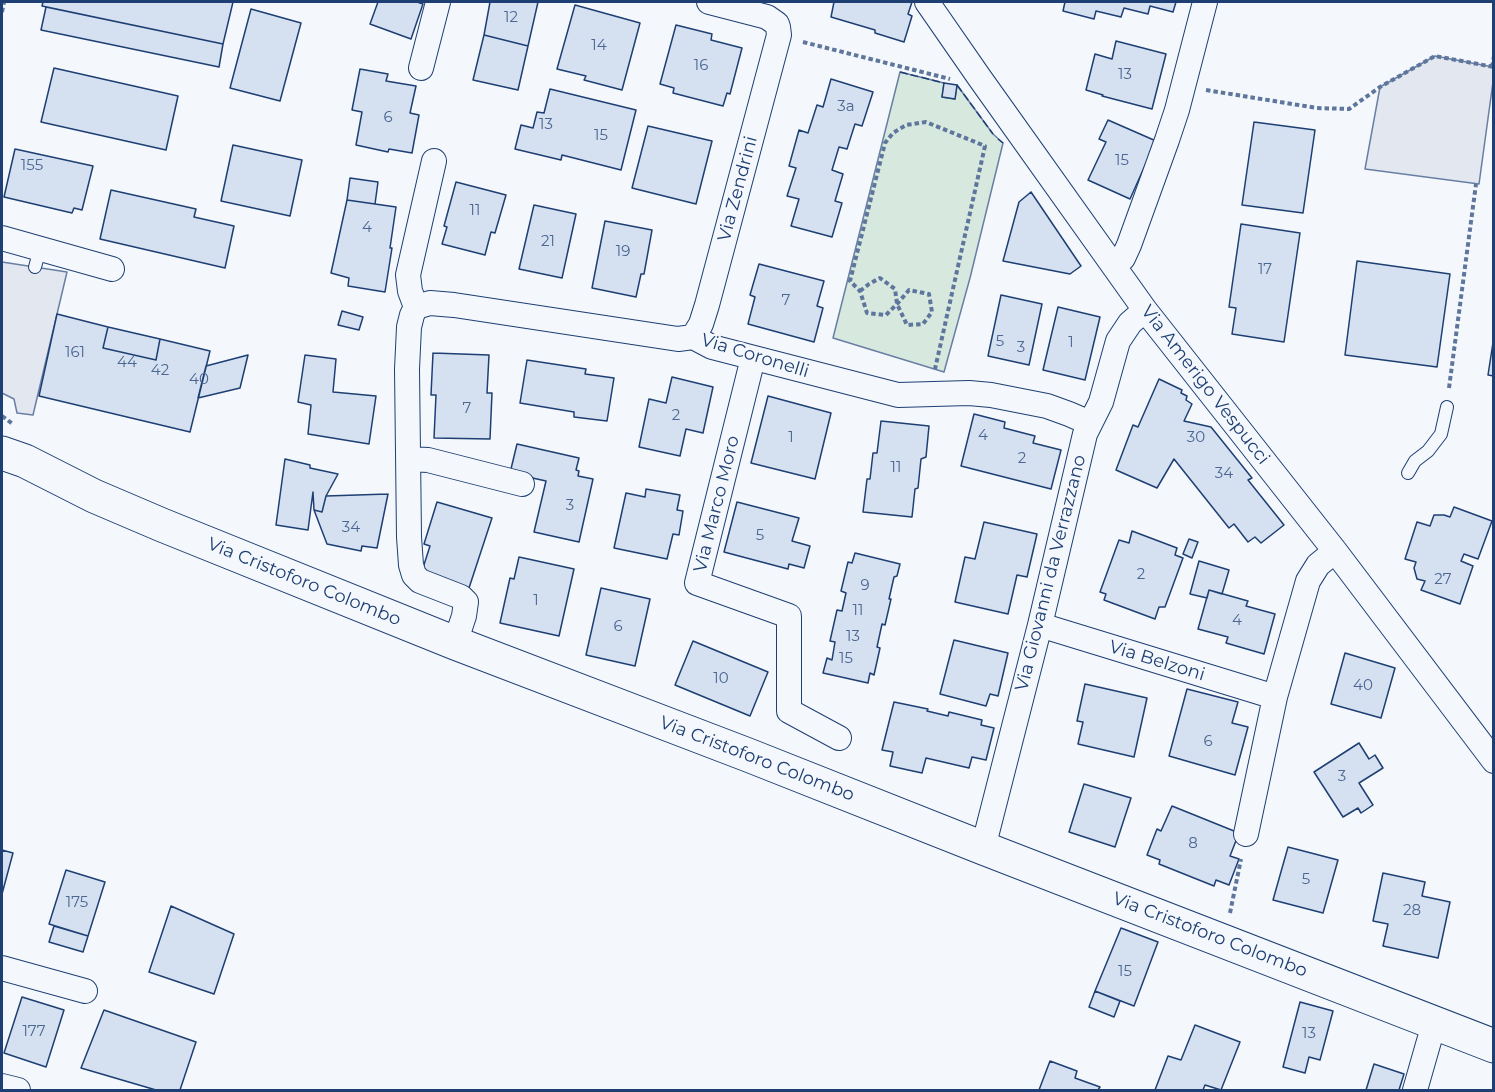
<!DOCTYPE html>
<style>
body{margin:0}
#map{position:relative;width:1495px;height:1092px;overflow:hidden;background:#f4f7fb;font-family:Montserrat,sans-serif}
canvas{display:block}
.frame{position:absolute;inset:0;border:3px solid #1d3f73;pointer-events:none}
</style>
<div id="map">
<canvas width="1495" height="1092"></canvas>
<div class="frame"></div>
</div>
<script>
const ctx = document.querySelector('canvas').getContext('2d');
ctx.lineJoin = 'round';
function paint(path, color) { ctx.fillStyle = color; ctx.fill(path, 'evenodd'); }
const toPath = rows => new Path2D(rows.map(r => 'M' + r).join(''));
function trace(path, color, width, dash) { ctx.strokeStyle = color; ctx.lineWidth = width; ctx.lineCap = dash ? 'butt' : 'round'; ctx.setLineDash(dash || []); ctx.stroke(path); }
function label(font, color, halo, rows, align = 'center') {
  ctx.font = font + ' Montserrat,sans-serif'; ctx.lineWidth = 4.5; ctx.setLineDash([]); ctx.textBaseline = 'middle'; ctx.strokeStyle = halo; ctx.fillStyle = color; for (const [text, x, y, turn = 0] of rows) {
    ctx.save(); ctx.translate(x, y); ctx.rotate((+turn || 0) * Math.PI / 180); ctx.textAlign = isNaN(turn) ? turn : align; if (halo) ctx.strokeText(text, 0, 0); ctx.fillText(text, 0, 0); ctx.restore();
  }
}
const green = toPath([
 [900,72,944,83,942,97,955,99,957,85,993,134,1003,143,970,278,944,372,833,338,900,72]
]);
paint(green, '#d7e8df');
trace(green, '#687fa3', 1.5);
const parking = toPath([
 [1435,56,1493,67,1493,82,1479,184,1365,169,1380,87,1435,56],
 [2,262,67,272,33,415,17,413,14,399,2,393,2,262]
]);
paint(parking, '#e3e8f0');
trace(parking, '#687fa3', 1.5);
const building = toPath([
 [43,2,233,2,223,44,42,6,43,2],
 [378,2,417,2,423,4,411,39,370,24,378,2],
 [490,2,538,2,528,46,484,35,490,2],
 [834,2,912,2,908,14,912,16,904,42,875,33,875,30,831,17,834,2],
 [1065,2,1176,2,1173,12,1150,6,1148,14,1124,8,1121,17,1096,11,1094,19,1063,11,1065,2],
 [575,5,640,23,622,90,584,80,586,76,557,69,575,5],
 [46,7,223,44,219,67,41,30,46,7],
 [251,9,301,23,280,101,230,88,251,9],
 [676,25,712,34,711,40,742,48,730,94,727,93,723,106,673,93,674,88,660,84,676,25],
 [484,35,528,46,518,90,473,80,484,35],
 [1116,41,1166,54,1152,109,1102,96,1103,95,1086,90,1095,54,1112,59,1116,41],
 [54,68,178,96,166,150,41,122,54,68],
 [360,69,388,74,386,81,416,86,410,113,419,115,412,153,389,149,388,152,356,145,362,112,352,110,360,69],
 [831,79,873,92,862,126,855,124,847,149,839,147,832,170,843,174,835,201,842,203,832,237,791,226,799,199,787,196,796,168,789,166,799,130,808,133,817,105,823,107,831,79],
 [944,83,957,85,955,99,942,97,944,83],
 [550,89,636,110,621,170,562,155,561,160,515,149,521,125,533,128,537,112,544,113,550,89],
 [1108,120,1156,141,1130,199,1088,180,1106,142,1099,139,1108,120],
 [1254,122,1315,130,1303,213,1242,205,1254,122],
 [648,126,712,141,696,204,632,188,648,126],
 [233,145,302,160,290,216,221,201,233,145],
 [15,149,93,166,82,210,74,208,72,213,4,197,15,149],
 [350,178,378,182,375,204,347,200,350,178],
 [456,182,506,195,495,233,491,232,485,255,442,244,447,227,444,226,456,182],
 [111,190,196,209,194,217,234,226,225,268,100,239,111,190],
 [1031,192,1081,266,1070,274,1003,261,1019,202,1031,192],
 [347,200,396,207,390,248,392,248,385,292,348,286,349,278,331,273,347,200],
 [534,205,576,214,562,278,519,269,534,205],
 [605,221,652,230,644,274,641,274,636,297,592,288,605,221],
 [1241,224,1300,233,1284,342,1232,334,1236,308,1229,307,1241,224],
 [1357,261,1450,274,1437,367,1345,355,1357,261],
 [759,264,824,281,817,306,823,308,814,342,748,324,755,297,750,295,759,264],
 [1001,295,1042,304,1029,365,988,356,1001,295],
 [1058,307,1100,317,1085,380,1043,370,1058,307],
 [342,311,363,317,359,330,338,325,342,311],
 [57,314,108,327,103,348,156,360,160,339,210,351,190,432,39,396,57,314],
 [108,327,160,339,156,360,103,348,108,327],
 [1494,336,1494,376,1488,375,1494,336],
 [433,353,489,355,487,393,492,393,490,439,434,438,436,395,431,395,433,353],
 [248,355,240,388,198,398,206,366,248,355],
 [305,355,336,359,333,392,376,396,369,444,308,434,311,405,298,402,305,355],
 [527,360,586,369,585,374,614,378,607,421,574,417,574,412,520,403,527,360],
 [672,377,713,387,703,433,686,429,680,456,639,447,649,399,666,403,672,377],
 [1159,379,1182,390,1181,393,1187,396,1186,400,1192,404,1184,421,1211,427,1252,478,1248,480,1284,525,1261,543,1255,537,1248,542,1234,524,1229,528,1174,459,1157,488,1116,470,1133,425,1138,427,1159,379],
 [768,396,831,413,815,479,751,463,768,396],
 [974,414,1005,422,1004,428,1035,436,1033,443,1061,450,1051,489,961,466,974,414],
 [881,421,929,426,926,457,921,459,918,488,915,489,912,517,863,512,867,479,870,479,873,453,877,453,881,421],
 [517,444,579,458,576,470,579,471,578,476,593,479,579,542,534,532,546,481,510,473,517,444],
 [285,459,310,465,310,468,338,474,326,496,322,512,314,510,313,492,308,530,276,525,285,459],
 [646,489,680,495,677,510,683,511,679,535,673,534,667,559,614,548,626,493,645,497,646,489],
 [388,494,377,548,362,546,361,551,327,544,314,510,322,512,326,496,388,494],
 [437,502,492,518,469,588,421,574,430,546,424,544,437,502],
 [737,502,799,518,792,541,810,546,804,568,789,564,788,569,724,552,737,502],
 [1454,507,1492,521,1478,559,1464,554,1461,561,1473,566,1460,604,1421,590,1425,581,1417,579,1414,568,1416,562,1405,559,1417,522,1430,526,1434,515,1444,515,1450,517,1454,507],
 [984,522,1037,534,1027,577,1017,575,1008,614,955,602,965,557,975,559,984,522],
 [1132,531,1177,548,1175,555,1183,558,1165,607,1159,607,1155,619,1104,600,1106,594,1100,592,1119,540,1129,543,1132,531],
 [1189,539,1198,542,1192,558,1183,554,1189,539],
 [855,553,900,564,897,576,894,577,889,599,891,599,885,625,882,624,877,647,880,648,874,675,870,673,868,683,823,673,827,658,832,660,835,642,830,641,837,610,842,611,846,593,841,591,848,562,852,563,855,553],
 [519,557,574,569,559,636,500,623,510,578,514,579,519,557],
 [1199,561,1229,570,1222,594,1209,590,1207,598,1190,594,1199,561],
 [601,588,650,599,635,666,586,655,601,588],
 [1209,590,1248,601,1246,606,1275,614,1264,654,1226,643,1228,637,1198,629,1209,590],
 [954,640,1008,653,998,696,990,694,986,706,940,694,954,640],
 [693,641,768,672,750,716,675,685,693,641],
 [1345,653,1395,668,1381,718,1331,704,1345,653],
 [1085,684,1147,698,1134,757,1078,744,1083,722,1077,721,1085,684],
 [1187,689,1238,702,1232,723,1248,727,1235,775,1169,756,1187,689],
 [894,702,928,709,927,711,948,716,949,712,982,720,981,725,994,728,986,760,972,757,969,768,926,758,922,773,890,766,893,752,882,750,894,702],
 [1359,743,1369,759,1375,755,1383,768,1359,783,1373,805,1361,813,1358,808,1343,817,1314,772,1359,743],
 [1084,784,1131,798,1115,847,1069,832,1084,784],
 [1172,806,1239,833,1230,856,1239,859,1229,885,1216,880,1214,886,1159,864,1160,860,1147,855,1157,829,1161,831,1172,806],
 [1288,847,1338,860,1323,913,1273,900,1288,847],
 [2,850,13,853,2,894,2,850],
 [66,870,105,882,88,936,49,924,66,870],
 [1383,873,1425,882,1422,896,1450,902,1438,958,1383,946,1388,924,1373,921,1383,873],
 [171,906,234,934,214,994,149,972,171,906],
 [54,926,88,936,83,952,49,942,54,926],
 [1121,928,1158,942,1134,1006,1095,991,1121,928],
 [1095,991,1120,1001,1114,1017,1089,1007,1095,991],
 [22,997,64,1010,46,1067,4,1053,22,997],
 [1300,1002,1333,1011,1320,1060,1309,1057,1305,1073,1283,1067,1300,1002],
 [104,1010,196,1042,180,1090,156,1090,81,1068,104,1010],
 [1195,1025,1240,1042,1221,1090,1205,1085,1203,1090,1155,1090,1168,1056,1181,1060,1195,1025],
 [1050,1061,1077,1071,1075,1078,1100,1087,1098,1090,1039,1090,1050,1061],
 [1374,1064,1404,1074,1399,1090,1366,1090,1374,1064]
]);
paint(building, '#d5e0f0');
trace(building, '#1d3f73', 1.5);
const lane = toPath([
 [35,267,40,249],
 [1408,473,1415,461,1428,451,1441,434,1447,407]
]);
const street = toPath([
 [927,2,979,77,1145,310,1335,551,1494,761],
 [421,68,438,2],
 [2,238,112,269],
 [1114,266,1123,258,1129,245,1167,140,1177,110,1205,2],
 [416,307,430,303,454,305,678,339,693,337,712,347,898,395,969,393,991,395,1047,406,1069,414,1090,423],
 [416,307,412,315,409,327,407,369,409,537,411,565,414,575,420,581,461,597,466,602,464,616,455,643],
 [416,307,410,291,408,275,434,161],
 [693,337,701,324,707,305,779,35,778,27,777,24,767,17,709,2],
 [753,358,697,583,789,616,789,711,839,738],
 [409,459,428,460,522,484],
 [1040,625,1275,697,1246,834],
 [1275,697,1308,581,1318,565,1335,551],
 [983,848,1040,625,1085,434,1101,402,1118,341,1130,323,1145,310],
 [2,968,85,991],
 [2,1086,18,1090],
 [1415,1090,1429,1041,1435,1023]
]);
const secondary = toPath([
 [2,453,25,461,94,496,162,525,455,643,748,755,983,848,1494,1046]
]);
trace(lane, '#1d3f73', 14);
trace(street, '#1d3f73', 26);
trace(secondary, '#1d3f73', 35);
trace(toPath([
 [2,12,4,2],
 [803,42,950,79],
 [1492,67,1494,56],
 [1206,90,1317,108,1349,109,1380,87,1435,56,1494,67],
 [860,291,869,284,880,278,895,289,897,304,907,325,923,324,932,312,929,294,909,290,897,304,886,315,867,313,860,291,850,281,885,143,893,133,906,125,926,122,985,146,935,369],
 [1449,388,1476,184],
 [2,416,14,425],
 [1230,913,1241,859]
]), '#5e769c', 4, [4.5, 3]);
trace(lane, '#f4f7fb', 12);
trace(street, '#f4f7fb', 24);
trace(secondary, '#f4f7fb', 33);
trace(toPath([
 [900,72,944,83],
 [957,85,993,134],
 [998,139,1003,143]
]), '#1d3f73', 1.5, [8, 3]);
label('15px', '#4b6792', null, [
 ["12",511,18],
 ["14",599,46],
 ["16",701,66],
 ["13",1125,75],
 ["3a",846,107],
 ["6",388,118],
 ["13",546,125],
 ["15",601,136],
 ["15",1122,161],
 ["155",32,166],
 ["11",475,211],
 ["4",367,228],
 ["21",548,242],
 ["19",623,252],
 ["17",1265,270],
 ["7",786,301],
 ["5",1000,342],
 ["1",1071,343],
 ["3",1021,348],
 ["161",75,353],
 ["44",127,363],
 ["42",160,371],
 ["40",199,380],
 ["7",467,409],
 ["2",676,416],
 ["4",983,436],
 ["1",791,438],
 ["30",1196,438],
 ["2",1022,459],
 ["11",896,468],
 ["34",1224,474],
 ["3",570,506],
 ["34",351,528],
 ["5",760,536],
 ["2",1141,575],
 ["27",1443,580],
 ["9",865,586],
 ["1",536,601],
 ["11",858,611],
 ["4",1237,621],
 ["6",618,627],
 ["13",853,637],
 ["15",846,659],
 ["10",721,679],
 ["40",1363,686],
 ["6",1208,742],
 ["3",1342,777],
 ["8",1193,844],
 ["5",1306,880],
 ["175",77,903],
 ["28",1412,911],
 ["15",1125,972],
 ["177",34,1032],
 ["13",1309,1034]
]);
label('18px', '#1d3f73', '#f4f7fb', [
 ["Via Zendrini",738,189,-75],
 ["Via Coronelli",755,356,17],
 ["Via Amerigo Vespucci",1205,385,52],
 ["Via Marco Moro",717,504,-76],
 ["Via Giovanni da Verrazzano",1051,573,-76],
 ["Via Cristoforo Colombo",304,582,22],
 ["Via Belzoni",1157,661,17],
 ["Via Cristoforo Colombo",757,759,21],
 ["Via Cristoforo Colombo",1210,935,21]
]);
</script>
